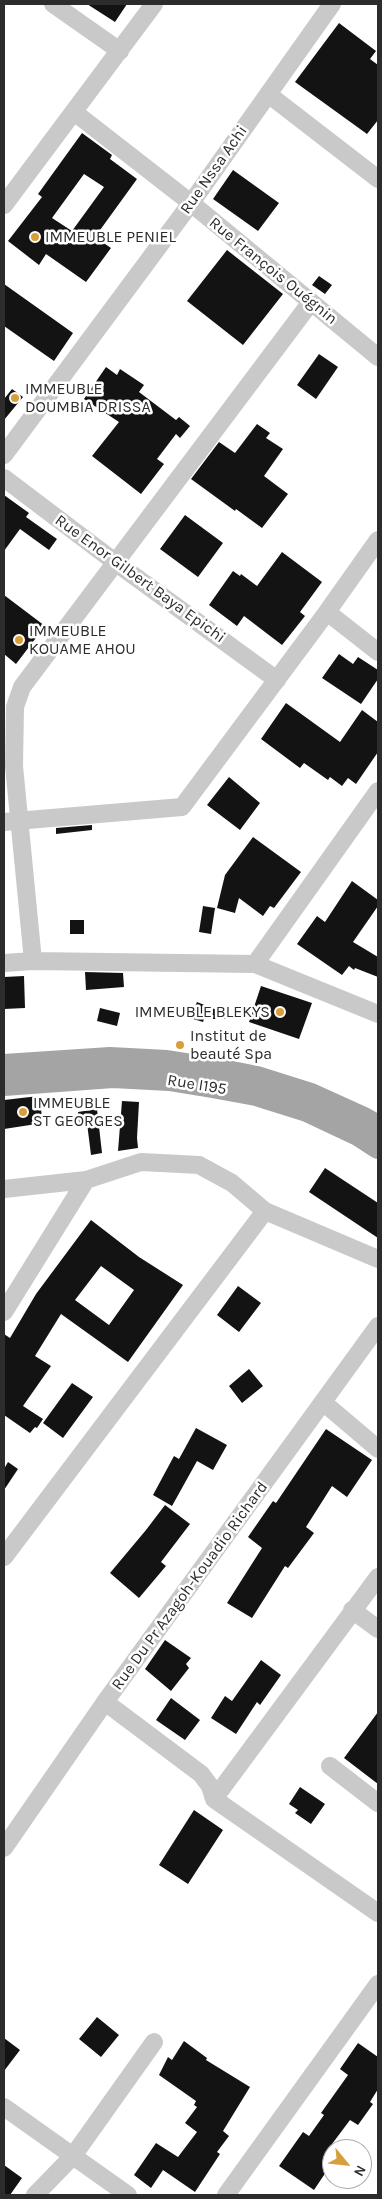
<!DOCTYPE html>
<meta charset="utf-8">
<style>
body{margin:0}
#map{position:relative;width:382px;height:2199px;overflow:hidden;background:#fff;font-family:Karla,sans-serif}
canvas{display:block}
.frame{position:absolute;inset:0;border:5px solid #2c2c2c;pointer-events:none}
.north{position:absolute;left:322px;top:2139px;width:50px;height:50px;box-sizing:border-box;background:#fff;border:1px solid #ababab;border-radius:50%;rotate:118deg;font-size:14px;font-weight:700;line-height:20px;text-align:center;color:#2c2c2c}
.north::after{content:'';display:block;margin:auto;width:18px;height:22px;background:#d79f3a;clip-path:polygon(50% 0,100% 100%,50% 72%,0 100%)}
</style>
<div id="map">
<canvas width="382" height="2199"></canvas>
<div class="frame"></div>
<div class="north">N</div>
</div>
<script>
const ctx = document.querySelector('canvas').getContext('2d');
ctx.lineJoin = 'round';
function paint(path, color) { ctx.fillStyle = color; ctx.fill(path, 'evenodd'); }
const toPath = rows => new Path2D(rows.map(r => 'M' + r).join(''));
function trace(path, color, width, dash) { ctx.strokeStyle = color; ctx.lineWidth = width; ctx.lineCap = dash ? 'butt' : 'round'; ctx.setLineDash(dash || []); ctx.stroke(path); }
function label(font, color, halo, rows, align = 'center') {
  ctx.font = font + ' Karla,sans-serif'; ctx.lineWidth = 5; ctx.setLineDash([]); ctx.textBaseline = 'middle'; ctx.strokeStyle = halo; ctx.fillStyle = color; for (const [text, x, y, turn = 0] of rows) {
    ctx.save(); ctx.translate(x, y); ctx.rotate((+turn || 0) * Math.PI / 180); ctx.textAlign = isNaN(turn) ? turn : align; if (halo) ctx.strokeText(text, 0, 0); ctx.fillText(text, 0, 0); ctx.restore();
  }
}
paint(toPath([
 [87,4,127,4,115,22],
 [339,23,376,51,370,59,378,65,378,120,367,134,295,82],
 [82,133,112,155,110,159,137,179,95,237,111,248,86,282,46,254,39,265,8,241,42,197,38,194],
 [84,174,104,187,72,231,52,218],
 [233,170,279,203,258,231,213,199],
 [227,250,283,294,243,345,187,301],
 [319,276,332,285,325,294,312,285],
 [4,284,73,333,54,361,4,326],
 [319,354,338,367,316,399,297,385],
 [106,367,117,375,120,369,144,385,139,392,176,420,179,417,190,426,180,438,176,434,157,459,164,464,141,494,92,456,119,422,84,399],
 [12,389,23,397,4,420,4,399],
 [257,424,270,433,266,438,283,449,264,476,288,494,262,528,236,509,235,511,191,479,219,442,235,453],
 [4,495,29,513,26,517,57,539,49,550,20,529,4,551],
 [185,515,223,543,198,577,160,549],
 [282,552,322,582,300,612,305,616,282,645,244,616,237,626,209,605,233,571,240,576,241,574,257,586],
 [4,595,45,626,16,664,4,654],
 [339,654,353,664,358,657,378,670,378,679,361,704,322,678],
 [286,703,340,742,362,710,378,722,378,752,356,784,348,778,342,786,330,777,328,780,304,763,300,768,261,739],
 [229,777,260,803,240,830,207,805],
 [92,825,92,830,56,834,56,828],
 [253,837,301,872,274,908,270,906,263,916,239,898,235,913,217,908,225,875],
 [352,881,378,900,378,906,353,942,378,957,378,977,355,968,354,970,349,966,342,975,297,944,317,916,325,922],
 [203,906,215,908,211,934,199,932],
 [70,920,84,920,84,934,70,934],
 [85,972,123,973,124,987,86,990],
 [24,976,25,1008,4,1009,4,977],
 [261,986,312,1003,299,1039,249,1022],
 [197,1002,237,1018,237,1019,204,1019,203,1022,190,1018],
 [100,1008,120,1013,117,1026,97,1021],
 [39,1096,43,1123,4,1129,4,1100],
 [122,1101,139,1102,137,1138,138,1148,118,1151],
 [97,1109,102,1153,91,1155,87,1123,79,1123,78,1112],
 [325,1168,378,1203,378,1238,309,1192],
 [91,1220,139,1257,183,1285,128,1362,61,1314,35,1356,51,1366,23,1406,43,1419,37,1428,35,1427,30,1433,4,1415,4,1334,10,1338,36,1294],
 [101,1266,134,1290,109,1325,75,1300],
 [238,1286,261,1303,239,1332,217,1315],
 [249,1369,263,1386,242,1403,229,1386],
 [72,1383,93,1397,63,1438,43,1423],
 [196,1428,227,1445,213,1470,197,1461,172,1506,153,1495,174,1456,179,1459],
 [326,1429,372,1460,347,1497,332,1486,306,1527,314,1533,288,1568,285,1566,252,1618,227,1603,262,1548,248,1537,273,1501,276,1503],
 [8,1462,18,1469,4,1490,4,1469],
 [165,1505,190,1524,161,1562,166,1566,139,1598,110,1573,146,1530],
 [165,1640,191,1658,186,1664,189,1668,171,1691,145,1669],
 [261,1660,281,1675,260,1705,257,1702,236,1734,211,1718,225,1696,232,1701],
 [171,1698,200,1720,185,1740,156,1720],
 [378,1712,378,1784,344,1758],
 [300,1787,325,1804,311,1824,295,1813,298,1810,289,1804],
 [194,1810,223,1830,188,1884,159,1865],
 [97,2017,119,2035,101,2057,79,2039],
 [4,2038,20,2050,4,2071],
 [184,2041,207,2058,206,2060,250,2087,223,2131,229,2136,217,2152,220,2154,195,2192,163,2170,151,2188,134,2175,156,2143,178,2157,197,2132,185,2123,197,2107,194,2105,196,2101,159,2075,168,2057,172,2060],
 [358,2043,378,2057,378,2089,370,2102,373,2104,358,2125,350,2120,332,2144,332,2163,314,2190,279,2166,303,2132,309,2136,324,2115,321,2113,348,2075,340,2069],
 [4,2165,22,2178,10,2195,4,2195]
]), '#131313');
trace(toPath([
 [53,4,120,51],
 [268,94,378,179],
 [74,112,191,203,378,357],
 [4,205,154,4],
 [4,455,191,203,332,4],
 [4,478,115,562,277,680],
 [327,612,378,652],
 [4,822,182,807,327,612,378,540],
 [33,961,14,766,15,707,22,687,311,302],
 [4,963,33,961,255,964,378,1014],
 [255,964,378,791],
 [4,1189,86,1180,141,1162,199,1165,232,1183,265,1211,378,1259],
 [4,1312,86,1180],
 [324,1403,378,1449],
 [4,1557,265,1211],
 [352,1610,378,1629],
 [105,1702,201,1774,210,1786,214,1799,378,1913],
 [330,1766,378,1803],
 [214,1799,378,1577],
 [4,1848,105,1702,378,1326],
 [4,2107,128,2195],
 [35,2195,73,2156,154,2042],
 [226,2195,378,1984]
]), '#c9c9c9', 18);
trace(toPath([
 [4,1065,110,1058,167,1061,212,1068,257,1077,311,1094,364,1118,378,1126],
 [4,1085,113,1077,169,1080,212,1087,256,1095,307,1111,358,1135,378,1148]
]), '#a4a4a4', 22);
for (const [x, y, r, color] of [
 [35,237,5,"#d79f3a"],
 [15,398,5,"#d79f3a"],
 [19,640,5,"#d79f3a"],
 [280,1012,5,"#d79f3a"],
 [180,1045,5,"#d79f3a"],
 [23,1112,5,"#d79f3a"]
]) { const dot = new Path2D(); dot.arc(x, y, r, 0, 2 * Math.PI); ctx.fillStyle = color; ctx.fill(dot); trace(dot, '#fff', 2); }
label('16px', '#2c2c2c', '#fff', [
 ["Rue Nssa Achi",214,170,-55],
 ["Rue François Ouégnin",273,271,39],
 ["Rue Enor Gilbert Baya Epichi",140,579,36],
 ["Rue I195",197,1085,9],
 ["Rue Du Pr Azagoh-Kouadio Richard",190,1586,-54]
]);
label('16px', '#2c2c2c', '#fff', [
 ["IMMEUBLE PENIEL",45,237],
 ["IMMEUBLE",25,389],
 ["DOUMBIA DRISSA",25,407],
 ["IMMEUBLE",29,631],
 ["KOUAME AHOU",29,649],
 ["IMMEUBLE BLEKYS",270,1012,"right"],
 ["Institut de",190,1036],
 ["beauté Spa",190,1054],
 ["IMMEUBLE",33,1103],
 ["ST GEORGES",33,1121]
], 'left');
</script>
